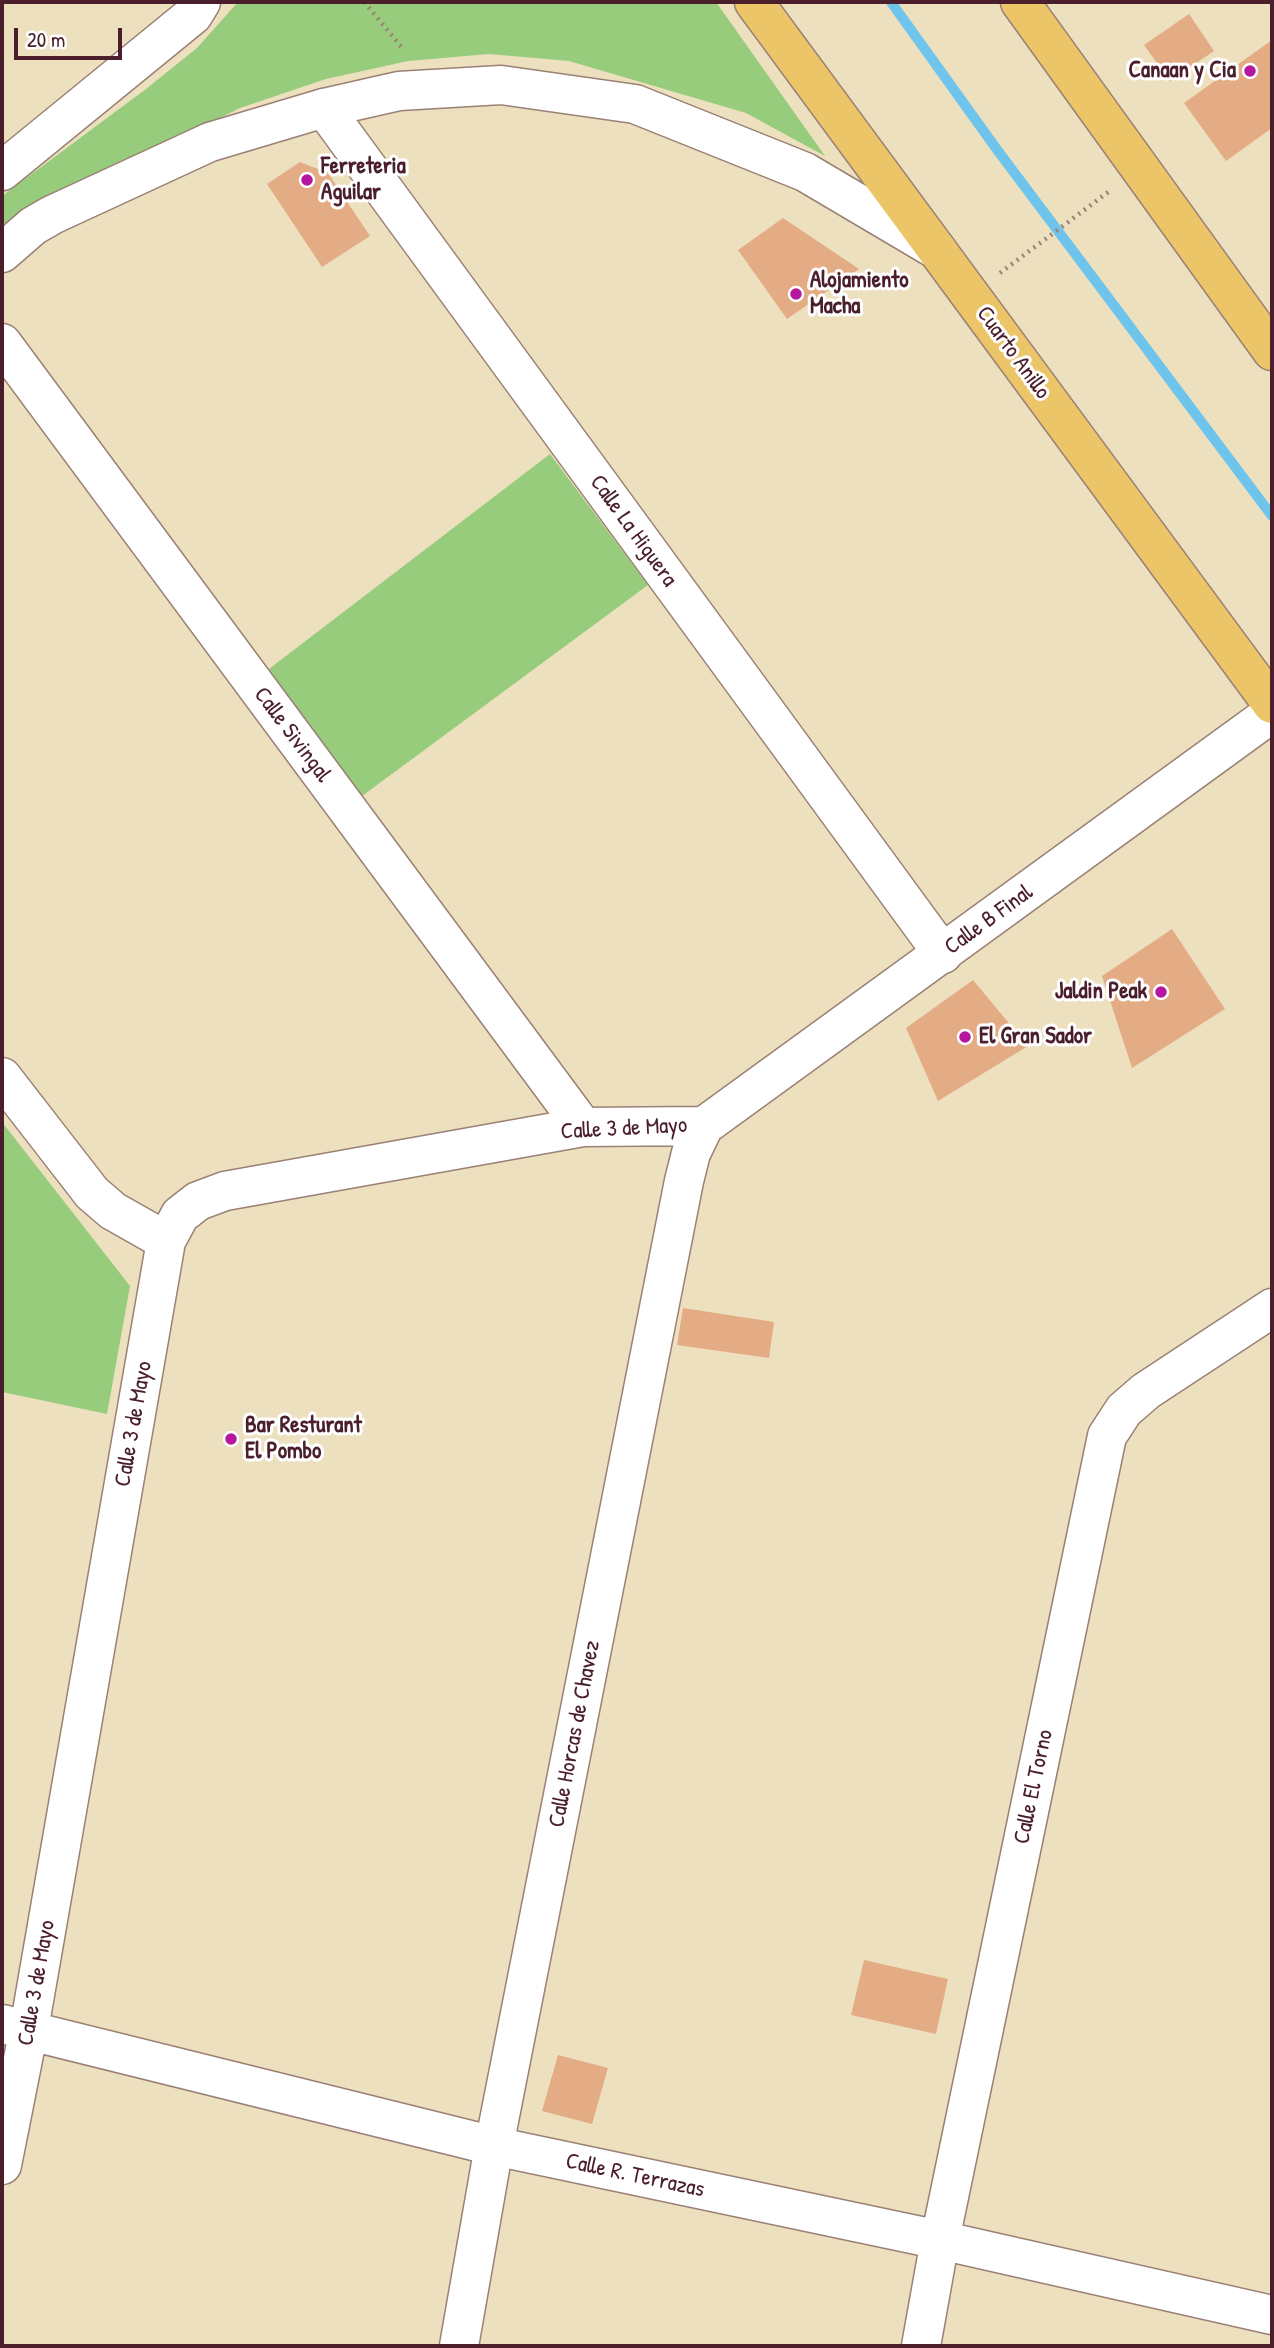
<!DOCTYPE html>
<style>
body{margin:0}
#map{position:relative;width:1274px;height:2348px;overflow:hidden;background:#ece0bf;font-family:"Patrick Hand",sans-serif}
canvas{display:block}
.frame{position:absolute;inset:0;border:4px solid #4a1f2b;pointer-events:none}
.scale{position:absolute;left:14px;top:28px;width:108px;height:32px;box-sizing:border-box;border:4px solid #4a1f2b;border-top:0;padding-left:9px;font-size:21px;line-height:24px;white-space:nowrap;color:#4a1f2b;-webkit-text-stroke:5px #fff;paint-order:stroke}
</style>
<div id="map">
<canvas width="1274" height="2348"></canvas>
<div class="frame"></div>
<div class="scale">20 m</div>
</div>
<script>
const ctx = document.querySelector('canvas').getContext('2d');
ctx.lineJoin = 'round';
function paint(path, color) { ctx.fillStyle = color; ctx.fill(path, 'evenodd'); }
const toPath = rows => new Path2D(rows.map(r => 'M' + r).join(''));
function trace(path, color, width, dash) { ctx.strokeStyle = color; ctx.lineWidth = width; ctx.lineCap = dash ? 'butt' : 'round'; ctx.setLineDash(dash || []); ctx.stroke(path); }
function label(font, color, halo, rows, align = 'center') {
  ctx.font = font + ' "Patrick Hand",sans-serif'; ctx.lineWidth = 6; ctx.setLineDash([]); ctx.textBaseline = 'middle'; ctx.strokeStyle = halo; ctx.fillStyle = color; for (const [text, x, y, turn = 0] of rows) {
    ctx.save(); ctx.translate(x, y); ctx.rotate((+turn || 0) * Math.PI / 180); ctx.textAlign = isNaN(turn) ? turn : align; if (halo) ctx.strokeText(text, 0, 0); ctx.fillText(text, 0, 0); ctx.restore();
  }
}
paint(toPath([
 [238,2,716,2,825,156,746,113,569,61,489,54,408,61,326,79,240,108,57,200,2,225,2,196,146,89,197,48],
 [550,454,648,585,358,799,265,672],
 [2,1122,130,1286,107,1414,2,1392]
]), '#98cc7d');
trace(toPath([
 [891,2,998,151,1272,516]
]), '#6ec4eb', 10);
paint(toPath([
 [1189,14,1214,51,1170,81,1144,45],
 [1272,40,1272,128,1226,161,1184,103],
 [300,162,328,173,370,236,322,267,267,184],
 [783,218,859,269,787,319,738,250],
 [1172,929,1225,1009,1132,1068,1102,976],
 [973,980,1028,1046,938,1101,906,1028],
 [683,1308,774,1322,769,1358,677,1345],
 [864,1960,948,1979,936,2034,851,2015],
 [558,2055,608,2068,592,2124,542,2111]
]), '#e4ac85');
const minor = toPath([
 [324,108,943,954],
 [2,343,583,1127],
 [2,1077,92,1193,113,1211,166,1241],
 [2,2024,494,2146,940,2240,1272,2315],
 [2,2165,29,2029,166,1241,180,1215,198,1201,225,1191,583,1127,704,1126],
 [459,2346,494,2146,684,1181,691,1153,704,1126,1272,713],
 [921,2346,940,2240,1107,1436,1124,1410,1146,1391,1272,1308]
]);
const tertiary = toPath([
 [2,171,193,15,201,2],
 [2,253,33,226,52,215,210,142,324,108,399,91,501,85,635,104,805,172,937,250]
]);
const trunk = toPath([
 [754,2,1272,704],
 [1020,2,1272,351]
]);
trace(minor, '#9b8075', 41);
trace(tertiary, '#9b8075', 41);
trace(trunk, '#9b8075', 41);
trace(toPath([
 [364,2,404,50],
 [1000,273,1111,190]
]), '#9b8075', 4.5, [2, 5]);
trace(minor, '#fff', 38);
trace(tertiary, '#fff', 38);
trace(trunk, '#edc569', 38);
for (const [x, y, r, color] of [
 [1250,71,7,"#b5179e"],
 [307,180,7,"#b5179e"],
 [796,294,7,"#b5179e"],
 [1161,992,7,"#b5179e"],
 [965,1037,7,"#b5179e"],
 [231,1439,7,"#b5179e"]
]) { const dot = new Path2D(); dot.arc(x, y, r, 0, 2 * Math.PI); ctx.fillStyle = color; ctx.fill(dot); trace(dot, '#fff', 2.5); }
label('bold 23px', '#4a1f2b', '#fff', [
 ["Canaan y Cia",1236,71,"right"],
 ["Ferreteria",321,167],
 ["Aguilar",321,193],
 ["Alojamiento",810,281],
 ["Macha",810,307],
 ["Jaldin Peak",1147,992,"right"],
 ["El Gran Sador",979,1037],
 ["Bar Resturant",245,1426],
 ["El Pombo",245,1452]
], 'left');
label('23px', '#4a1f2b', '#fff', [
 ["Cuarto Anillo",1013,353,54],
 ["Calle La Higuera",633,531,54],
 ["Calle Sivingal",292,735,53],
 ["Calle B Final",989,920,-36],
 ["Calle 3 de Mayo",624,1129,-3],
 ["Calle 3 de Mayo",134,1424,-80],
 ["Calle Horcas de Chavez",575,1734,-79],
 ["Calle El Torno",1034,1787,-78],
 ["Calle 3 de Mayo",37,1983,-80],
 ["Calle R. Terrazas",635,2176,12]
]);
</script>
